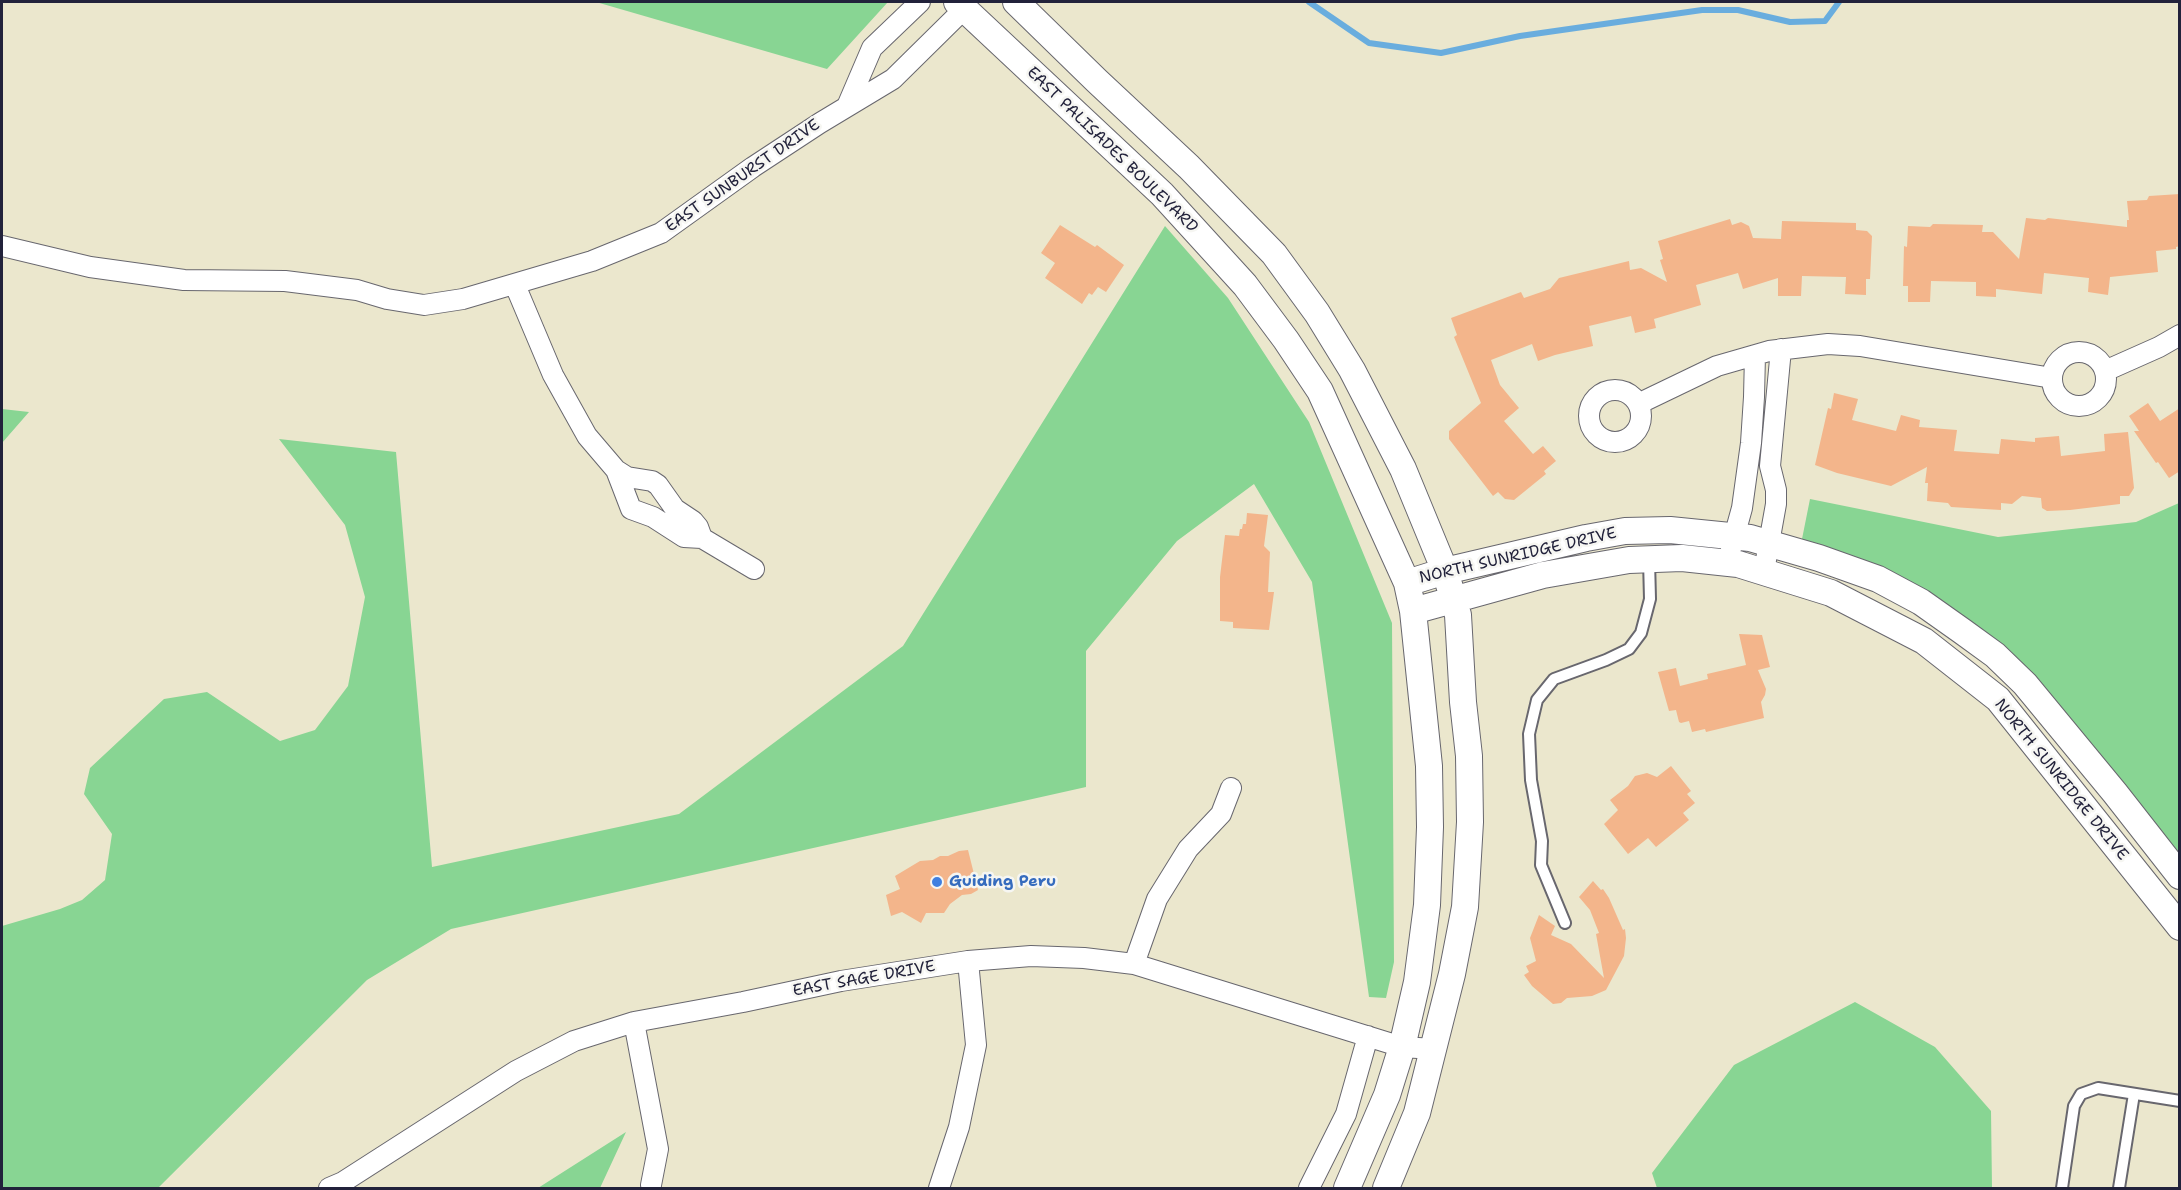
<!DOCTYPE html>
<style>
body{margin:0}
#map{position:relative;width:2181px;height:1190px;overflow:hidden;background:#ebe7cd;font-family:"Shantell Sans",sans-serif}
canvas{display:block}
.frame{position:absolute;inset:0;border:3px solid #22223b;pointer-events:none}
</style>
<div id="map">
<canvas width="2181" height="1190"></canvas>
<div class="frame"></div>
</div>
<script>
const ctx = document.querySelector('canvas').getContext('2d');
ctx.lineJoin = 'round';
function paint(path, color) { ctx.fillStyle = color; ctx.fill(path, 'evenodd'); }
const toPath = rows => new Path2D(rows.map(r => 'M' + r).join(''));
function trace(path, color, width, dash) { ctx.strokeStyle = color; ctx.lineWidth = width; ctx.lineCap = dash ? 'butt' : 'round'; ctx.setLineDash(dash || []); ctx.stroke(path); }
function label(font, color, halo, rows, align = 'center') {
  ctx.font = font + ' "Shantell Sans",sans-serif'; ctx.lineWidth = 5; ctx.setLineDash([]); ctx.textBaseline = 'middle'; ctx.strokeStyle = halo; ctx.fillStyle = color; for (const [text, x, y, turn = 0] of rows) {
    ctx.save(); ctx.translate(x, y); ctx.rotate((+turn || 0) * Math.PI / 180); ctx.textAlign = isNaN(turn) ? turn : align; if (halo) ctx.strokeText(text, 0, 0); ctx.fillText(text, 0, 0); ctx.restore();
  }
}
paint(toPath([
 [596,2,888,2,827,69],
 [1165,226,1228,298,1309,422,1392,623,1394,962,1386,998,1369,997,1312,582,1254,484,1177,541,1086,651,1086,787,451,929,367,980,158,1188,2,1188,2,926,60,909,82,900,105,880,112,834,84,794,90,768,164,699,207,692,280,741,315,730,348,686,365,597,345,525,279,439,396,452,432,867,679,814,903,646],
 [2,409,29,412,2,443],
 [1810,499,1998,537,2136,522,2179,503,2179,862,2030,678,1801,544],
 [1855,1002,1935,1047,1991,1111,1992,1188,1657,1188,1652,1173,1734,1065],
 [626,1132,600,1188,538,1188]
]), '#88d593');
trace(toPath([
 [1309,2,1369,43,1441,53,1520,36,1702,10,1738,10,1790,22,1825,21,1839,2]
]), '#69adde', 6);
paint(toPath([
 [2180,194,2180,246,2176,247,2176,249,2156,251,2158,272,2110,277,2108,295,2088,292,2089,278,2044,273,2042,294,1996,289,1996,297,1976,296,1976,282,1931,281,1930,302,1908,302,1908,286,1903,286,1904,246,1907,247,1908,226,1930,227,1933,224,1983,225,1982,232,1993,232,2019,259,2026,218,2045,220,2048,218,2127,227,2127,220,2129,220,2127,201,2147,200,2149,196],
 [1730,219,1732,225,1741,222,1749,226,1753,238,1781,239,1782,221,1856,223,1856,230,1867,231,1872,236,1870,279,1866,279,1866,295,1845,294,1846,277,1802,276,1801,296,1778,296,1778,278,1743,289,1738,273,1696,285,1701,305,1654,319,1656,328,1635,333,1631,316,1589,326,1593,346,1555,355,1538,361,1532,344,1491,360,1500,385,1519,408,1504,421,1533,454,1543,446,1556,461,1544,471,1546,474,1514,500,1505,499,1498,492,1493,496,1449,439,1449,431,1481,403,1454,337,1457,335,1451,318,1521,292,1524,298,1550,289,1559,278,1629,261,1630,270,1641,268,1667,282,1660,260,1663,259,1658,241],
 [1060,225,1095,247,1097,245,1124,265,1106,292,1098,287,1092,295,1089,293,1082,304,1045,278,1055,263,1041,253],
 [1834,393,1858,399,1852,420,1896,431,1901,415,1920,420,1919,427,1957,430,1954,451,1999,454,2001,439,2035,442,2035,438,2059,436,2061,456,2105,451,2104,434,2128,432,2134,488,2129,496,2120,496,2120,504,2070,510,2047,511,2042,508,2041,498,2022,496,2012,504,2001,503,2001,510,1951,507,1948,503,1927,501,1928,483,1925,483,1927,467,1891,486,1837,473,1815,465,1828,408,1831,409],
 [2148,403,2160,421,2180,408,2180,471,2169,478,2158,462,2156,463,2134,431,2139,431,2129,416],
 [1247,513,1268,515,1264,546,1270,552,1268,592,1274,592,1269,630,1233,628,1233,622,1220,621,1220,577,1225,535,1239,536,1240,529,1242,529,1243,524,1246,524],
 [1739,634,1762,635,1770,667,1758,670,1766,689,1765,695,1761,702,1764,718,1706,732,1705,729,1692,732,1689,721,1681,723,1679,722,1676,710,1669,711,1658,672,1676,668,1680,686,1708,679,1707,674,1746,665],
 [1671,766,1691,791,1687,794,1695,803,1683,813,1689,820,1656,847,1648,838,1628,854,1604,824,1618,810,1610,800,1628,786,1635,776,1647,773,1657,777],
 [968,850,978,890,971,894,962,895,950,904,944,913,926,913,921,923,902,912,891,916,886,895,900,889,895,876,920,861,933,860,940,856,948,856,959,851],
 [1593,881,1601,890,1603,889,1609,898,1623,930,1625,929,1626,938,1624,956,1606,990,1592,996,1567,998,1561,1003,1553,1004,1532,986,1524,975,1529,972,1526,966,1536,961,1530,938,1539,915,1555,926,1551,935,1571,944,1604,978,1596,934,1599,933,1590,910,1579,897]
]), '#f3b58b');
const service = toPath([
 [1565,923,1541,865,1542,841,1531,780,1529,734,1537,700,1554,679,1606,660,1629,649,1641,633,1650,599,1649,560],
 [2062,1188,2074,1106,2081,1094,2098,1088,2180,1101],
 [2119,1188,2134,1094]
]);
const minor = toPath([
 [848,104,872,48,920,2],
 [2,246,90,267,184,280,285,281,357,290,387,299,424,305,463,299,592,261,661,233,753,167,820,123,893,79,964,9,967,2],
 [515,285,553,375,587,436,616,470,627,477,652,481,658,485,675,509,693,521,698,527,702,538],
 '2052 379a27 27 0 1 1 54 0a27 27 0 1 1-54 0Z',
 [2105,371,2159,347,2180,335],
 '1589 416a26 26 0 1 1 52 0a26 26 0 1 1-52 0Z',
 [1638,404,1717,366,1769,351,1828,344,1860,346,2052,378],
 [616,470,631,509,653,517,684,537,702,538,754,569],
 [1731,548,1742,508,1751,443,1754,397,1755,355],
 [1764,571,1776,504,1776,490,1770,466,1781,349],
 [1134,964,1157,899,1188,849,1221,814,1231,788],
 [634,1022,658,1149,651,1185],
 [329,1188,343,1182,516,1071,574,1041,634,1022,743,1002,841,981,968,961,1031,956,1084,958,1134,964,1402,1047,1434,1049],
 [939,1188,959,1127,976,1045,968,961],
 [1309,1188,1346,1114,1368,1036]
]);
const tertiary = toPath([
 [957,2,1162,194,1245,285,1286,340,1320,391,1407,583,1413,611,1429,766,1430,827,1427,905,1417,982,1402,1047,1387,1095,1347,1188],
 [1016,2,1097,81,1189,167,1274,254,1317,313,1352,370,1403,469,1445,571,1458,615,1463,702,1469,756,1470,822,1465,907,1452,974,1417,1113,1386,1188],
 [1407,583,1445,571,1586,538,1625,531,1670,530,1750,538,1819,558,1878,579,1921,602,1962,631,1995,655,2025,684,2115,793,2180,876],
 [1413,611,1543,575,1629,560,1682,558,1738,564,1831,593,1924,641,1998,699,2180,927]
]);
trace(service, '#68676e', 14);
trace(minor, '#68676e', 22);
trace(tertiary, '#68676e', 28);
trace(service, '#fff', 10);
trace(minor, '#fff', 20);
trace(tertiary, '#fff', 26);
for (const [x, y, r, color] of [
 [937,882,6,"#3f7fe0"]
]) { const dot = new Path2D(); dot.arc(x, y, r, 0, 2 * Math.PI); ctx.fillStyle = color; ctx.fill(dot); trace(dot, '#f6f6f2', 2); }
label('16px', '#22223b', '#f6f6f2', [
 ["EAST PALISADES BOULEVARD",1112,150,44],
 ["EAST SUNBURST DRIVE",743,176,-35],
 ["NORTH SUNRIDGE DRIVE",1518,556,-13],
 ["NORTH SUNRIDGE DRIVE",2061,780,51],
 ["EAST SAGE DRIVE",864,979,-10]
]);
label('bold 16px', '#366cbe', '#f6f6f2', [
 ["Guiding Peru",949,882]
], 'left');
</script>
